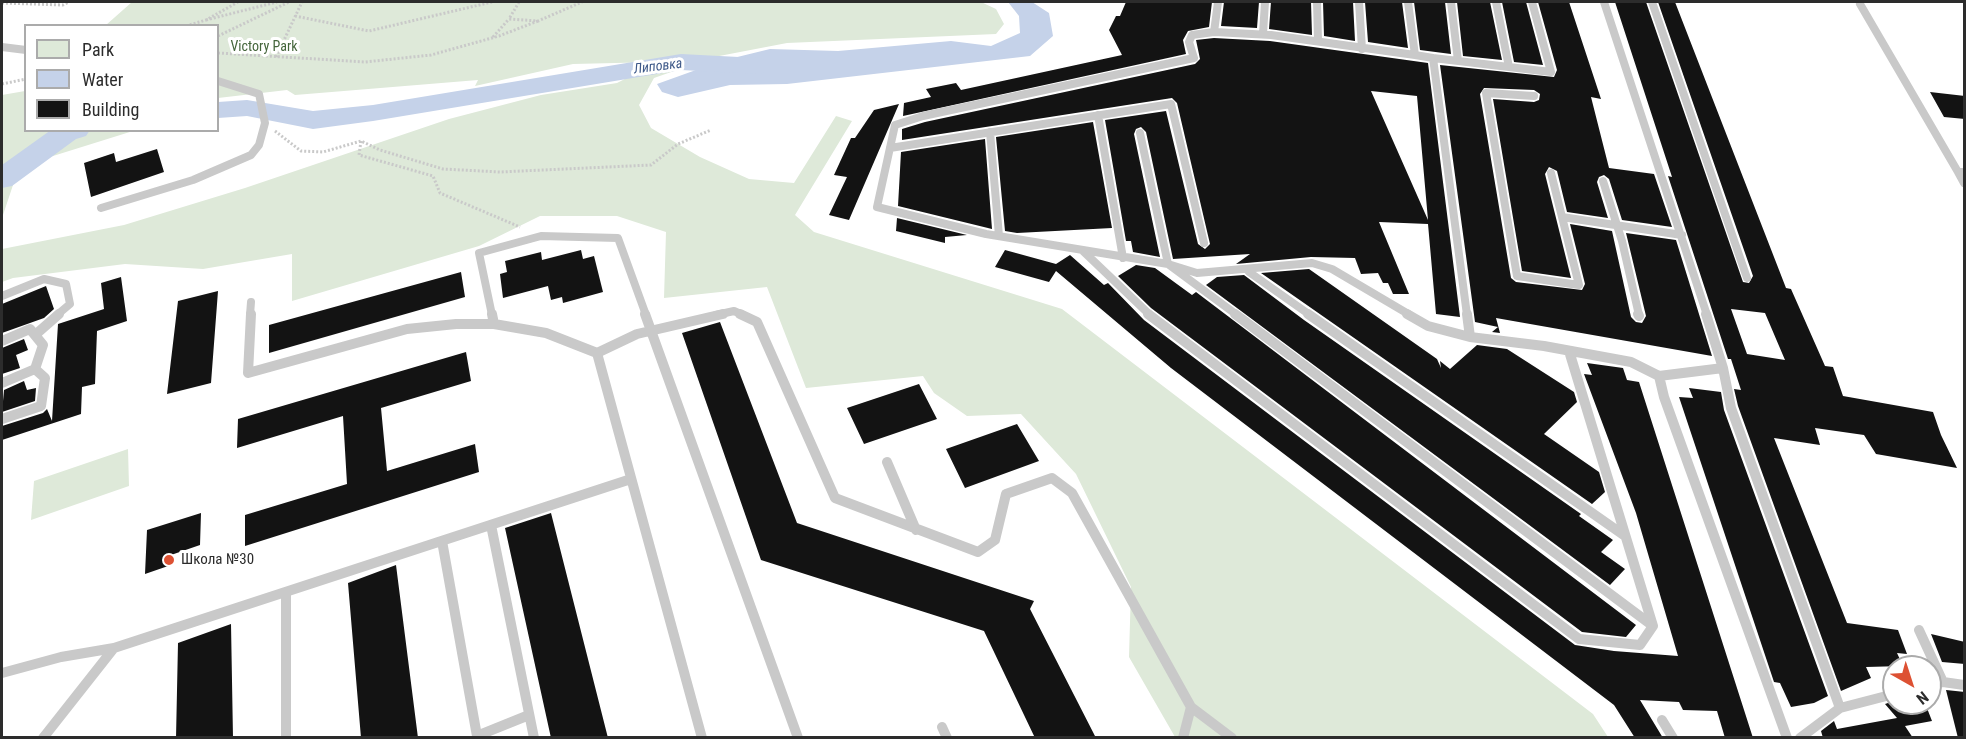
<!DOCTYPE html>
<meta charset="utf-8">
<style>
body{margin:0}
#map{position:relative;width:1966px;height:739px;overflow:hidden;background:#fff;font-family:"Roboto Condensed",sans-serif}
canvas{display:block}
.frame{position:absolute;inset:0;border:3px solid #2c2c2c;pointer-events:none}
.legend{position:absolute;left:24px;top:24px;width:195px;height:108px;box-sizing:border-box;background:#fff;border:2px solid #ababab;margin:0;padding:8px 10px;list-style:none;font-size:18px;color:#2c2c2c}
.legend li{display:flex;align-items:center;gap:12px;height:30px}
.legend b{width:30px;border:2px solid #ababab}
.north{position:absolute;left:1882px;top:655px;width:60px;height:60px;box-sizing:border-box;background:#fff;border:2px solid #ababab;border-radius:50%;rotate:141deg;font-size:16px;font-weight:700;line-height:24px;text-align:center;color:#2c2c2c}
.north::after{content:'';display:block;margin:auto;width:21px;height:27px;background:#dd5133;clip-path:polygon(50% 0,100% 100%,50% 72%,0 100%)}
</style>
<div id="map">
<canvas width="1966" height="739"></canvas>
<div class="frame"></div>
<ul class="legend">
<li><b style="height:16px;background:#dee9d9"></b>Park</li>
<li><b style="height:16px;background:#c5d2e9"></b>Water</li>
<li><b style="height:16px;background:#131313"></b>Building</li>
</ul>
<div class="north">N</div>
</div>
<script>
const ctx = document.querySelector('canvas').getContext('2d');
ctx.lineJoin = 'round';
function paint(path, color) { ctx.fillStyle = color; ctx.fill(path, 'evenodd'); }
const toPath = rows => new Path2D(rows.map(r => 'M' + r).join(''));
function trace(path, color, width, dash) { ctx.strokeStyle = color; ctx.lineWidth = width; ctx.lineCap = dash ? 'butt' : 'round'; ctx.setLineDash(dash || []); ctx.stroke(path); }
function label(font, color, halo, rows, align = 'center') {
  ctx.font = font + ' "Roboto Condensed",sans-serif'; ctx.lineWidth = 6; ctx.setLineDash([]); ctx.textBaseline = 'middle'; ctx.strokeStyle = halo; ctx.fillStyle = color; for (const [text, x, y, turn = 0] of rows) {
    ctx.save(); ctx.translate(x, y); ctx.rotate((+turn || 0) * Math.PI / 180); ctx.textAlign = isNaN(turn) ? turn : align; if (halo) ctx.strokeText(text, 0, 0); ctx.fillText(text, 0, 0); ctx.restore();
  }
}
paint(toPath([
 [132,2,981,2,996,9,1004,24,996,34,787,43,714,57,654,78,639,105,651,128,700,157,749,179,794,183,836,116,852,121,795,215,814,232,1062,309,1593,714,1608,737,1175,737,1129,657,1131,587,1076,474,1021,414,967,416,934,393,923,376,806,388,767,287,664,298,666,232,617,216,540,216,479,246,292,301,292,254,203,269,125,264,13,278,2,282,2,249,124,225,245,188,449,119,541,95,617,83,658,62,573,64,475,86,478,80,295,95,287,90,218,98,218,26,106,25],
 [25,91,26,130,133,131,37,161,16,176,2,218,2,95],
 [128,449,129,486,31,520,34,481]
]), '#dee9d9');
paint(toPath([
 [1008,2,1032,2,1049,13,1053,36,1030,56,787,84,730,85,678,97,662,92,657,84,721,61,770,49,838,51,951,41,991,46,1020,33,1019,16]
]), '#c5d2e9');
paint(toPath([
 [681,54,758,58,767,60,771,66,767,72,758,74,681,70,373,121,313,129,247,116,218,118,218,102,247,100,313,111,373,105,681,54],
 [51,130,90,130,86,136,76,139,12,186,2,188,2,165,51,130]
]), '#c5d2e9');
paint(toPath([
 [1126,2,1212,2,1209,27,1188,31,1183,40,1186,54,903,116,904,103,931,97,926,89,956,83,961,90,1122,55,1109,30,1116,16,1120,16],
 [1224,2,1259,2,1257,28,1221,26],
 [1271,2,1311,2,1312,35,1269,29],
 [1323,2,1353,2,1355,41,1324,36],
 [1365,2,1402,2,1408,48,1368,42],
 [1414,2,1445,2,1451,54,1420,50],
 [1457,2,1490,2,1502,60,1463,56],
 [1502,2,1526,2,1543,65,1514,62],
 [1538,2,1569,2,1601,99,1591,97,1609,168,1654,174,1672,227,1622,220,1609,179,1604,175,1599,177,1597,182,1608,218,1567,212,1557,171,1549,167,1545,174,1571,278,1522,271,1493,99,1534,102,1539,100,1540,94,1534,90,1484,88,1480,94,1511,278,1516,282,1582,290,1585,284,1570,224,1612,231,1631,317,1636,322,1642,323,1646,316,1626,233,1676,240,1712,356,1496,318,1500,333,1492,332,1498,327,1475,322,1440,65,1554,77,1557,70],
 [1615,2,1646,2,1743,282,1749,283,1753,276,1658,2,1675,2,1786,288,1791,289,1825,366,1833,367,1843,396,1933,412,1941,435,1957,468,1876,454,1864,435,1815,428,1820,445,1774,438,1847,623,1898,630,1907,654,1897,653,1903,666,1866,667,1871,678,1841,691,1738,406,1734,389,1741,390,1731,359,1728,359,1668,176,1672,177],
 [1731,309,1765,313,1785,360,1747,354],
 [1214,38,1270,41,1428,63,1460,317,1436,314,1428,224,1379,222,1409,294,1393,294,1388,283,1383,283,1378,273,1361,274,1355,258,1311,257,1236,264,1250,254,1173,259,1146,132,1141,127,1136,129,1134,134,1160,257,1133,252,1131,241,1126,241,1105,120,1166,111,1198,244,1205,249,1210,244,1177,103,1172,98,902,140,902,129,925,122,1195,64,1200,59,1196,40],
 [1371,91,1417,96,1428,220],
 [1930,92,1965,96,1965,119,1944,117],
 [899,104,849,220,829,215,847,177,834,175,851,138,855,138,874,110],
 [1093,122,1112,228,1017,233,1005,231,996,137],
 [985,139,992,229,898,206,901,152],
 [157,149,164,172,91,197,84,163,114,153,116,162],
 [897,218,967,235,945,237,945,243,896,231],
 [581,250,583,259,594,256,603,292,563,303,562,297,551,300,548,286,503,298,500,274,507,272,505,261,541,252,542,260],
 [1005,250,1056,264,1070,255,1104,285,1108,283,1144,320,1575,645,1614,651,1678,656,1636,513,1584,374,1592,375,1587,363,1623,368,1627,380,1639,382,1753,738,1725,738,1717,711,1683,710,1679,702,1640,700,1663,738,1635,738,1614,705,1171,368,1056,271,1049,282,995,267],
 [1136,265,1155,268,1192,295,1196,292,1636,625,1626,637,1582,632,1151,308,1118,276],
 [1309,269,1437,359,1441,368,1440,361,1450,369,1477,345,1507,349,1574,392,1577,402,1544,434,1599,472,1605,492,1592,504,1261,273],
 [461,272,465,297,269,353,269,325],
 [1244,275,1304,320,1581,514,1579,516,1613,540,1601,552,1625,569,1610,585,1206,285,1217,277],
 [121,277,127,321,97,331,95,384,82,387,81,414,2,440,2,426,43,413,47,409,52,421,58,324,104,309,101,283],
 [46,286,54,309,44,318,2,333,2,304],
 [218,291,211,383,167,394,178,301],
 [720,322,797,523,1034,601,1030,609,1096,738,1035,738,984,631,761,560,682,333],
 [24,339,28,350,16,355,20,368,2,374,2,348],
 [466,352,471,381,381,408,387,471,475,444,479,472,245,546,245,515,347,484,343,416,237,448,238,419],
 [24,381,27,390,36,388,35,401,2,412,4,390],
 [919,384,937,419,864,444,847,408],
 [1689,388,1721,392,1724,410,1828,696,1814,703,1791,707,1780,683,1774,682,1679,397,1693,398],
 [1017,424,1039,461,965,488,946,449],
 [201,513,200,545,171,555,171,565,145,574,147,530],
 [551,513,608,738,551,738,505,528],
 [396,565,418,738,361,738,348,583],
 [231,624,233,738,176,738,178,643],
 [1931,634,1965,642,1965,664,1942,662],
 [1946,690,1965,692,1965,738,1958,738],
 [1888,703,1925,703,1932,721,1905,726,1913,738,1823,738,1821,731,1834,721,1837,729,1897,718,1885,704]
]), '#131313');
trace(toPath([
 [519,2,509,19,538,21,582,2],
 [2,3,63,5,69,2],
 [295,16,369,31,492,2],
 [206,20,277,2],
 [186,26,206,20,238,2],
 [218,36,289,2],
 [493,37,509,19],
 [218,53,365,62,431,55,499,36,538,21],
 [276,57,302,2],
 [2,84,26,79],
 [275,131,301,151,323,152,361,141,380,150,443,169,500,172,651,165,678,144,711,130],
 [361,141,359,155,433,176,440,193,520,227]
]), '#c9c9c9', 3, [2, 2]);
trace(toPath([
 [1218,2,1214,32,1192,35,1189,42,1194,58,923,116,895,125,877,207,986,234,1168,264,1197,273,1312,263,1332,269,1410,315],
 [1317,2,1318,40],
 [1359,2,1362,49],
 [1408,2,1415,55,1433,58,1467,315],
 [1451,2,1458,61],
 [1496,2,1509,67],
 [1604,2,1707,315],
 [1652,2,1747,278],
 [1860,4,1958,172],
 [1214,32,1271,35,1415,55],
 [1263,34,1265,2],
 [2,47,26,50],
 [1433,58,1551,72,1532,2],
 [1534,96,1486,93,1517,276,1579,285,1562,217,1682,235],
 [1098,115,1123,258],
 [990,132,999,236],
 [1140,133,1168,264,1237,315],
 [890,148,1171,104,1204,243],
 [1964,172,1958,172,1964,183],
 [1551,173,1562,217],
 [1603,181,1622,241,1639,315],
 [101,208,193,180,251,155,259,145,265,123,259,94,218,81],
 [1082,250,1150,315],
 [1249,272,1310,315],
 [2,296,44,279,66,284,70,304,57,315],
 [250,315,251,302],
 [492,315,479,253,541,236,618,238,646,315],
 [716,315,734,311,743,315]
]), '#c9c9c9', 8);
trace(toPath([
 [251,314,248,373,407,329,456,324,494,324,546,333,597,353,702,738],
 [492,314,494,324],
 [645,314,798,738],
 [740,314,757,322,835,498,978,552,995,540,1006,494,1052,478,1072,493,1191,707,1232,738],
 [1148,314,1579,639,1640,645,1653,626,1569,351],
 [1235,314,1653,626],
 [1308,314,1625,536],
 [1407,314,1428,326,1470,337,1544,346,1631,362,1659,376,1664,397,1787,738],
 [1467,314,1470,337],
 [1638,314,1639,316],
 [35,335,59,314],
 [2,341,30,329,43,345,35,369,2,383],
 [597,353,637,334,723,314],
 [1723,368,1731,408,1840,708],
 [1659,376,1723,368,1706,314],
 [2,419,41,406,45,378,35,369],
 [887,462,916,530],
 [491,525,534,738],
 [442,541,477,736,529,715],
 [286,592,286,738],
 [1919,630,1943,682],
 [2,673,61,657,114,648],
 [1930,685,1943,682,1964,685],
 [1662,720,1673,738],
 [942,727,947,738],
 [43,738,114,648,631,479],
 [1183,738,1191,707],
 [1800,738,1840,708,1894,694]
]), '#c9c9c9', 10);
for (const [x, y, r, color] of [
 [169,560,6,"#dd5133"]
]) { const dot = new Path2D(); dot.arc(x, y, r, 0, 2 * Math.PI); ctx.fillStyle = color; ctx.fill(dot); trace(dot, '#fff', 2); }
label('14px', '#44653b', '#fff', [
 ["Victory Park",264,47]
]);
label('italic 14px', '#3e5989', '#fff', [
 ["Липовка",658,67,-7]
]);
label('15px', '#2c2c2c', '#fff', [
 ["Школа №30",181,560]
], 'left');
</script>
